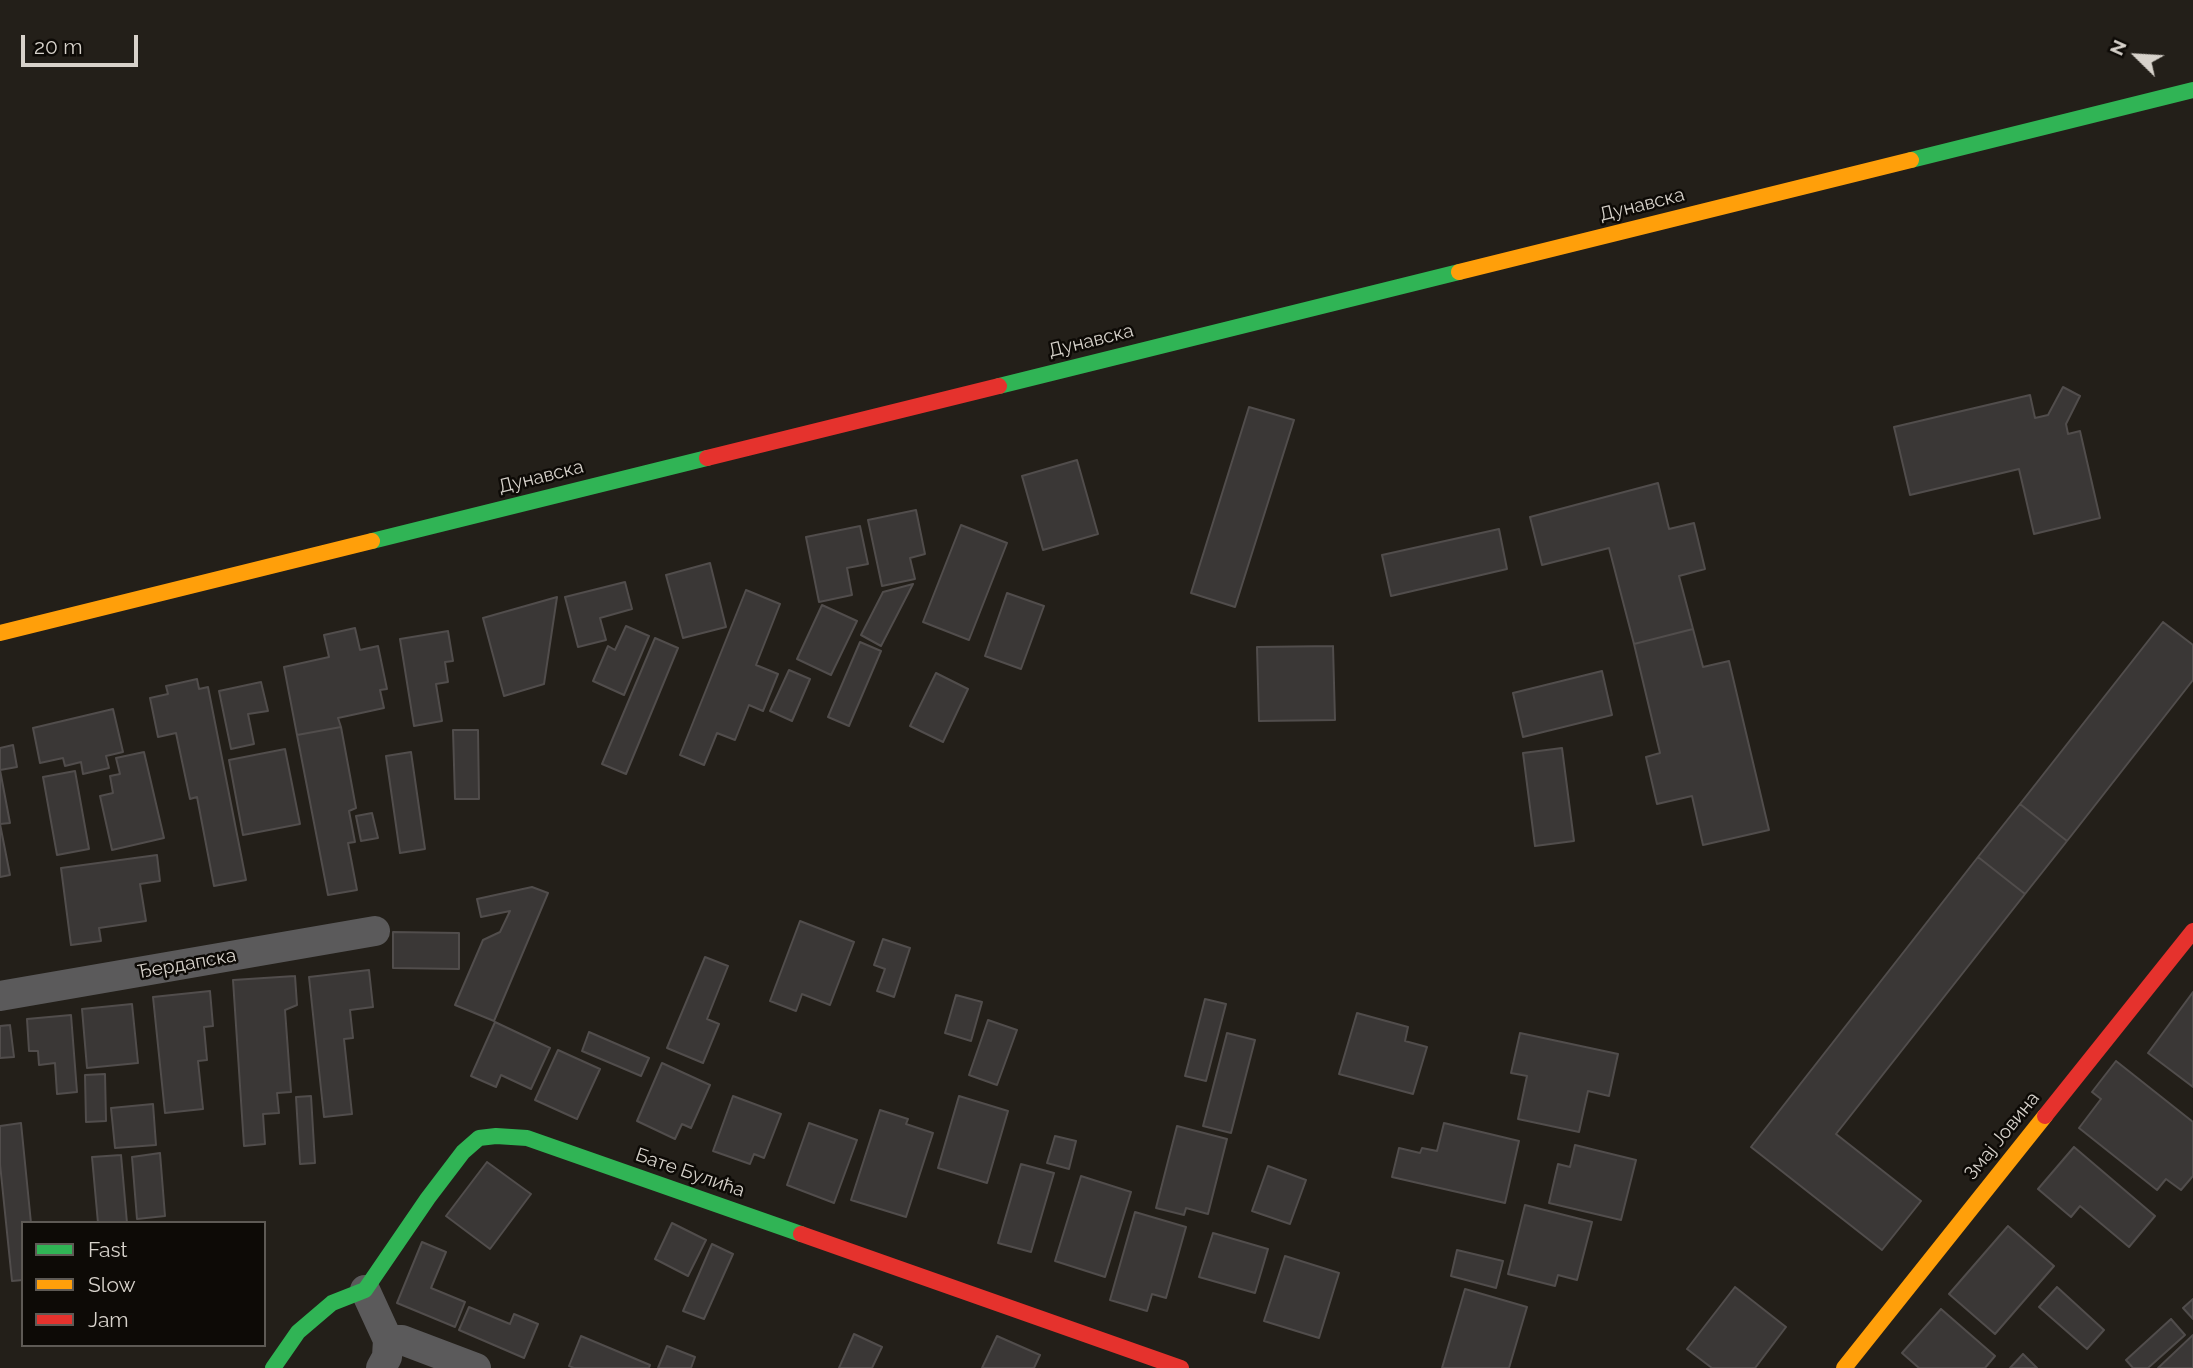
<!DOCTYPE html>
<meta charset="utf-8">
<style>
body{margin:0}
#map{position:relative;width:2193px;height:1368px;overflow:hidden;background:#231f19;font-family:Raleway,sans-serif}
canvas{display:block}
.legend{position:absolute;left:21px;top:1221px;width:245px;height:126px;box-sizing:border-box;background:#0d0a06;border:2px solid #5e5a55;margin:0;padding:9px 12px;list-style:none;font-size:21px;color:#d7d2cb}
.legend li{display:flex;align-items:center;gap:14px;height:35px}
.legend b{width:35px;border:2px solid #5e5a55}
.north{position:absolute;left:2102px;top:21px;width:70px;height:70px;-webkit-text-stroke:5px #0d0a06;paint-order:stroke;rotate:294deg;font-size:19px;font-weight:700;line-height:28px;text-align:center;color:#d7d2cb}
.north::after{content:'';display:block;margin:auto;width:24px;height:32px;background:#d7d2cb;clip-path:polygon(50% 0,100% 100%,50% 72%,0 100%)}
.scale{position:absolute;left:21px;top:35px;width:117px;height:32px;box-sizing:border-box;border:4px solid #d7d2cb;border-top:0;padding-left:9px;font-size:21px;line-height:24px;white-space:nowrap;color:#d7d2cb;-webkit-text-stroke:5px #0d0a06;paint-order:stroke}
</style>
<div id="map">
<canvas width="2193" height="1368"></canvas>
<ul class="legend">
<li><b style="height:9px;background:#30b455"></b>Fast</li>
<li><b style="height:9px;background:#ff9f0a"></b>Slow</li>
<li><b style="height:9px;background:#e5322d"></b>Jam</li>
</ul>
<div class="north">N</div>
<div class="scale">20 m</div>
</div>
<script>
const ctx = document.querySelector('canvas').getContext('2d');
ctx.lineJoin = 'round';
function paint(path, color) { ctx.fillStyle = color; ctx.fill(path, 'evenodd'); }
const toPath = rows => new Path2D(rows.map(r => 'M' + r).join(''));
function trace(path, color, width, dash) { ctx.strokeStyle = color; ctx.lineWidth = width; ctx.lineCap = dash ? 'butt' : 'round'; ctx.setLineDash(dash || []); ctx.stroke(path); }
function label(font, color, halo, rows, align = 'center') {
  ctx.font = font + ' Raleway,sans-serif'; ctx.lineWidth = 5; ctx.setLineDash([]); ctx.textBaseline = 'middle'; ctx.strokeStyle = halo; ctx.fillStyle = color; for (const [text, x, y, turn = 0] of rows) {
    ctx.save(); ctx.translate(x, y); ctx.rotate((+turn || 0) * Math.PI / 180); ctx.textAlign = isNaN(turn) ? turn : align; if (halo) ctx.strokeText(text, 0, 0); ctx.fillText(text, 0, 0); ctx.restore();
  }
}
const building = toPath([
 [2063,387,2080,396,2066,424,2068,434,2080,431,2100,518,2034,534,2019,469,1910,495,1894,427,2030,395,2035,418,2048,415,2063,387],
 [1249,407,1294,420,1235,607,1191,593,1249,407],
 [1077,460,1098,534,1043,550,1022,476,1077,460],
 [1658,483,1669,529,1694,523,1705,569,1679,576,1693,629,1634,644,1609,548,1542,565,1530,517,1658,483],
 [916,510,925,554,910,558,915,579,882,586,868,520,916,510],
 [961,525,1007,543,969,640,923,622,961,525],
 [860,526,868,564,847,568,852,595,819,602,806,537,860,526],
 [1499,529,1507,569,1391,596,1382,555,1499,529],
 [710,563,726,627,683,638,666,575,710,563],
 [625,582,632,609,600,618,606,640,578,647,565,597,625,582],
 [913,584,881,646,861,635,883,592,913,584],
 [746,590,780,604,756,665,778,674,763,711,749,705,735,740,717,733,704,765,680,755,746,590],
 [1007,593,1044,606,1021,669,985,656,1007,593],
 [557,597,544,684,504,696,483,618,557,597],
 [822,605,857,621,831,675,797,659,822,605],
 [2163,622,2193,645,2193,680,2067,841,2020,804,2163,622],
 [626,626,649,636,624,695,593,681,608,646,615,650,626,626],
 [355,628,360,650,378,646,387,689,380,690,384,708,338,718,341,727,297,735,284,667,329,657,324,635,355,628],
 [1693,629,1703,667,1729,661,1769,830,1703,845,1692,796,1657,804,1646,757,1660,753,1634,644,1693,629],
 [448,631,453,661,445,662,448,682,436,684,442,721,414,726,400,639,448,631],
 [655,638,678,648,626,774,602,764,655,638],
 [860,642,881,651,849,726,828,717,860,642],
 [1333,646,1335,720,1259,721,1257,647,1333,646],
 [789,670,810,679,792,721,770,711,789,670],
 [1602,671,1612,715,1523,737,1513,693,1602,671],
 [936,673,968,689,943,742,910,726,936,673],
 [197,679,199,689,208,687,246,880,214,886,197,797,190,799,176,733,158,737,150,698,168,694,166,686,197,679],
 [261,682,268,711,248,714,254,744,231,749,219,691,261,682],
 [113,709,123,752,106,756,109,768,83,774,81,762,65,766,63,758,40,763,33,728,113,709],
 [341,727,356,808,349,811,355,842,348,843,357,890,328,895,297,735,341,727],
 [453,730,478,730,479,799,455,799,453,730],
 [13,745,17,767,0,770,10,823,0,824,10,875,0,877,0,748,13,745],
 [1562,748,1574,841,1535,846,1523,753,1562,748],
 [285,749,300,824,243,835,229,760,285,749],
 [144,752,164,838,112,850,100,796,113,793,110,776,120,774,116,758,144,752],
 [411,752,425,849,400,853,386,756,411,752],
 [75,771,89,849,57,855,43,777,75,771],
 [2020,804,2067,841,2025,894,1978,857,2020,804],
 [372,813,378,838,361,841,356,816,372,813],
 [157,855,160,881,140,884,146,921,99,928,101,941,71,945,61,868,157,855],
 [1978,857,2025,894,1836,1134,1921,1201,1882,1250,1751,1147,1978,857],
 [532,887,548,893,494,1021,455,1005,483,940,500,932,510,911,481,917,477,899,532,887],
 [800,921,854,942,830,1005,802,994,796,1011,770,1001,800,921],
 [393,932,459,933,459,969,393,968,393,932],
 [883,939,910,948,894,997,877,991,885,969,874,965,883,939],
 [705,957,728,966,707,1019,719,1024,703,1063,667,1048,705,957],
 [369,970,373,1007,350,1010,353,1038,344,1039,352,1114,324,1117,309,977,369,970],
 [295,976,297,1005,285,1010,291,1092,277,1093,279,1113,263,1114,265,1144,244,1146,233,980,295,976],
 [210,991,213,1026,204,1027,207,1060,198,1061,203,1109,165,1113,153,997,210,991],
 [2193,992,2193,1087,2148,1053,2193,992],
 [956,995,982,1002,971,1041,945,1033,956,995],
 [1205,999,1226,1004,1206,1081,1185,1076,1205,999],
 [132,1004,138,1063,87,1068,82,1009,132,1004],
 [1357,1013,1408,1027,1405,1041,1427,1047,1413,1094,1339,1074,1357,1013],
 [71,1015,77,1092,57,1094,55,1063,39,1065,38,1051,29,1051,27,1019,71,1015],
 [988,1020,1017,1030,997,1085,969,1075,988,1020],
 [495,1022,550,1048,531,1089,501,1075,496,1087,471,1076,495,1022],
 [10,1025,14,1057,0,1058,0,1026,10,1025],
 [589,1032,649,1058,641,1076,582,1051,589,1032],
 [1227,1033,1255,1040,1231,1133,1203,1126,1227,1033],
 [1520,1033,1618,1054,1609,1096,1588,1091,1579,1132,1518,1119,1527,1076,1511,1073,1520,1033],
 [558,1050,600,1069,577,1119,535,1100,558,1050],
 [2116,1061,2193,1122,2193,1176,2181,1190,2166,1179,2157,1190,2079,1128,2101,1099,2092,1092,2116,1061],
 [662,1063,710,1085,691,1128,682,1124,675,1139,637,1121,662,1063],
 [105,1074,106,1121,86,1122,85,1075,105,1074],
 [311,1096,315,1163,300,1164,296,1097,311,1096],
 [733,1096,781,1114,764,1158,754,1154,750,1164,713,1151,733,1096],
 [959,1096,1008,1111,987,1183,938,1168,959,1096],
 [153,1104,156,1145,115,1148,111,1108,153,1104],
 [880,1110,908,1119,906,1124,933,1133,906,1217,851,1200,880,1110],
 [21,1123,31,1223,23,1223,23,1280,12,1281,0,1164,0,1126,21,1123],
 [809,1123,857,1140,834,1203,787,1185,809,1123],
 [1444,1123,1519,1141,1505,1203,1392,1177,1399,1148,1420,1153,1422,1148,1437,1151,1444,1123],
 [1177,1126,1227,1139,1208,1214,1186,1208,1184,1215,1156,1208,1177,1126],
 [1055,1136,1076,1141,1069,1169,1047,1163,1055,1136],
 [1575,1145,1636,1160,1621,1220,1549,1203,1558,1164,1570,1167,1575,1145],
 [2074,1147,2155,1216,2129,1247,2080,1206,2071,1217,2038,1189,2074,1147],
 [160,1153,165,1216,137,1219,132,1157,160,1153],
 [121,1155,127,1223,98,1223,92,1157,121,1155],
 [487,1162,531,1194,490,1249,446,1216,487,1162],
 [1021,1164,1054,1173,1031,1252,998,1243,1021,1164],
 [1268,1166,1306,1180,1290,1224,1252,1211,1268,1166],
 [1081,1176,1131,1192,1105,1277,1055,1261,1081,1176],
 [1525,1205,1592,1222,1577,1280,1558,1275,1555,1286,1508,1274,1525,1205],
 [1135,1212,1186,1227,1166,1298,1152,1294,1147,1311,1110,1300,1135,1212],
 [672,1223,706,1240,688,1276,655,1259,672,1223],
 [2008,1226,2054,1266,1995,1334,1949,1294,2008,1226],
 [1213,1233,1268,1249,1255,1293,1199,1277,1213,1233],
 [422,1242,446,1252,431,1288,465,1302,455,1327,397,1303,422,1242],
 [712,1244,733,1254,704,1319,683,1311,712,1244],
 [1457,1250,1503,1261,1496,1288,1451,1276,1457,1250],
 [1285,1256,1339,1273,1319,1338,1264,1321,1285,1256],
 [1735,1287,1786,1327,1755,1368,1712,1368,1687,1349,1735,1287],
 [2057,1287,2104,1330,2087,1349,2039,1307,2057,1287],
 [1465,1289,1527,1307,1509,1368,1442,1368,1465,1289],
 [2193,1299,2193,1319,2183,1308,2193,1299],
 [469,1307,510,1324,514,1314,538,1324,524,1358,459,1330,469,1307],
 [1941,1309,1995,1356,1985,1368,1919,1368,1902,1353,1941,1309],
 [2171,1319,2185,1335,2148,1368,2133,1368,2126,1360,2171,1319],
 [854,1334,882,1347,872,1368,839,1368,854,1334],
 [2193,1335,2193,1368,2158,1368,2193,1335],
 [581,1336,650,1365,649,1368,574,1368,569,1366,581,1336],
 [997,1336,1040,1355,1034,1368,982,1368,997,1336],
 [667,1346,695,1357,691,1368,658,1368,667,1346],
 [2023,1354,2037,1368,2010,1368,2023,1354]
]);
paint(building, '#3a3736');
trace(building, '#514d4c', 2);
trace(toPath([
 [0,996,375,931],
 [365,1290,388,1340,387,1357,381,1368],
 [388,1340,402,1340,476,1368]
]), '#5b5a5b', 30);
trace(toPath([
 [1911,160,2193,90],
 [999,386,1459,272],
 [372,541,707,458],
 [273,1368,298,1332,332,1303,365,1290,428,1198,463,1152,479,1138,496,1136,527,1138,801,1234]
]), '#30b455', 16);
trace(toPath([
 [1459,272,1911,160],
 [0,633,372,541],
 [1844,1368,2045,1116]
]), '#ff9f0a', 16);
trace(toPath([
 [707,458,999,386],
 [2045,1116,2193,931],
 [801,1234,1181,1368]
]), '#e5322d', 16);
label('19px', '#d7d2cb', '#0d0a06', [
 ["Дунавска",1642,205,-14],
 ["Дунавска",1091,341,-14],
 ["Дунавска",541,477,-14],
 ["Ђердапска",187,964,-10],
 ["Змај Јовина",2002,1136,-51],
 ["Бате Булића",690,1173,19]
]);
</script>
